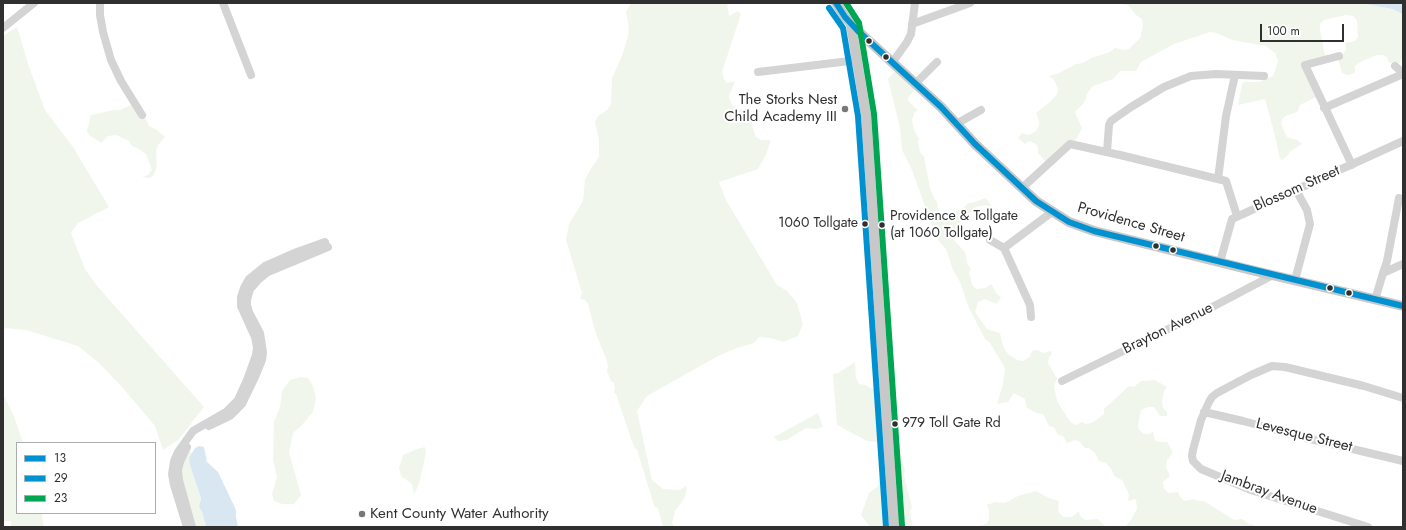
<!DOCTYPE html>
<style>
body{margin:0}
#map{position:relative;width:1406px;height:530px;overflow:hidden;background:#fff;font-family:Jost,sans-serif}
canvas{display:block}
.frame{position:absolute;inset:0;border:4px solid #303030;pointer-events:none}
.legend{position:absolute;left:16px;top:442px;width:140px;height:72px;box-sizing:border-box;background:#fff;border:1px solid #acacac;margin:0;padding:5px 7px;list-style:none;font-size:12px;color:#303030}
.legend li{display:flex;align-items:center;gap:8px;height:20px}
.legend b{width:20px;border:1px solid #acacac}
.scale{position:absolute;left:1260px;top:24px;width:84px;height:18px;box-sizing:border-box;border:2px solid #303030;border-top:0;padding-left:5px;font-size:12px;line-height:14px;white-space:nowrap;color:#303030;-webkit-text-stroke:3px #fff;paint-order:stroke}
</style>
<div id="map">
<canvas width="1406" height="530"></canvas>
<div class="frame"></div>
<ul class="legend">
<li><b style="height:5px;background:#0092d0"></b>13</li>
<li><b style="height:5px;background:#0092d0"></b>29</li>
<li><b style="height:5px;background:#00a651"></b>23</li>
</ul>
<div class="scale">100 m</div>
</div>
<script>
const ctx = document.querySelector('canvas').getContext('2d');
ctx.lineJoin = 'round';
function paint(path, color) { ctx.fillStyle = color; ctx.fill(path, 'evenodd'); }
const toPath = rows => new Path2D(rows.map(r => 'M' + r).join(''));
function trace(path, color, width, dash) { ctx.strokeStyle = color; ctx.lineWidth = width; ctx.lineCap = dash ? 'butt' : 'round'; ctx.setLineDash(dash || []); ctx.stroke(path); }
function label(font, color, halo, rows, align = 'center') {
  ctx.font = font + ' Jost,sans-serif'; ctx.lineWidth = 4; ctx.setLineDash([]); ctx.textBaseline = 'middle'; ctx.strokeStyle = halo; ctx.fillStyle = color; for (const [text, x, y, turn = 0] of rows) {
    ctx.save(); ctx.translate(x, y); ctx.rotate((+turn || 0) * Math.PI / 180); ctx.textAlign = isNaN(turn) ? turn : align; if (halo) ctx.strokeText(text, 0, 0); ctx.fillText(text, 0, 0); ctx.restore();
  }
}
paint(toPath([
 [631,3,727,3,729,16,738,11,741,14,722,72,724,79,727,83,735,81,729,96,732,105,738,109,749,111,751,119,752,119,752,126,756,137,761,140,771,140,766,155,758,169,719,182,726,200,777,285,787,291,797,303,803,324,798,336,783,342,771,338,759,337,754,343,737,348,718,356,647,396,637,411,652,480,663,489,679,490,687,486,686,493,684,499,675,511,672,523,674,527,663,527,658,508,655,507,653,502,637,450,634,447,616,394,614,393,615,389,614,383,611,381,607,371,608,367,607,361,596,334,588,304,585,300,580,299,582,293,566,240,569,224,583,201,585,180,590,170,599,157,599,139,595,122,598,116,607,110,611,104,612,78,622,56,628,36,629,27,626,12],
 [1117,3,1360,3,1392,9,1403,14,1403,58,1401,60,1401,63,1389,63,1387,57,1383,55,1377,55,1362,61,1355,66,1355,73,1347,75,1342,73,1338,59,1341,58,1346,49,1345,43,1355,41,1358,37,1357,20,1353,16,1346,15,1324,20,1320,24,1320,30,1326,61,1308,65,1318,96,1300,105,1297,112,1285,116,1282,120,1281,124,1287,137,1297,140,1302,144,1291,151,1287,156,1282,160,1280,159,1274,132,1265,99,1238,105,1242,84,1245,82,1259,82,1273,76,1278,61,1275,53,1266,46,1232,40,1217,33,1210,32,1174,44,1141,62,1136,71,1120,71,1113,79,1093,86,1088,92,1084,103,1075,112,1082,128,1074,144,1047,163,1038,153,1038,148,1036,144,1029,141,1025,144,1018,138,1022,133,1029,135,1036,131,1039,125,1039,121,1036,113,1051,101,1057,94,1058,89,1054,80,1049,76,1059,73,1076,64,1083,63,1091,58,1110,52,1115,48,1123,50,1129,49,1140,38,1143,26,1142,19,1136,15,1128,5],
 [17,27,29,67,45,110,73,147,109,207,78,223,71,233,85,269,98,287,204,407,178,440,163,450,155,426,122,387,99,363,78,346,26,330,6,328,3,330,3,36],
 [897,69,916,88,908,98,908,101,918,110,914,113,912,120,914,130,919,139,918,142,920,152,924,157,930,188,934,198,937,202,938,209,945,216,963,208,968,203,971,203,986,198,992,207,986,205,976,207,958,224,952,238,965,252,967,263,971,269,969,273,972,285,976,289,985,288,991,284,997,294,1001,297,997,304,985,299,978,302,975,312,987,329,1000,333,1003,346,1008,354,1017,360,1023,361,1030,357,1032,351,1037,350,1043,353,1051,351,1052,354,1049,357,1048,363,1057,379,1054,386,1057,401,1071,423,1076,425,1082,422,1086,424,1092,423,1104,414,1104,409,1129,386,1134,387,1141,381,1155,380,1167,387,1164,391,1162,402,1163,408,1167,412,1167,416,1160,416,1154,407,1148,407,1141,410,1138,425,1139,430,1144,434,1149,434,1153,432,1154,438,1156,441,1163,442,1167,442,1172,450,1172,454,1167,460,1166,467,1170,476,1163,482,1164,489,1169,493,1178,492,1180,497,1185,501,1194,499,1198,501,1204,501,1234,520,1242,519,1249,524,1254,525,1255,527,1125,527,1131,520,1137,509,1136,499,1128,501,1129,495,1125,485,1122,480,1114,476,1112,470,1106,463,1099,461,1095,453,1089,448,1085,448,1080,442,1075,440,1067,443,1063,436,1058,435,1054,427,1049,426,1043,414,1036,413,1026,407,1025,399,1014,393,1008,402,997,404,1003,384,1005,368,990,343,985,339,969,308,960,282,953,270,946,249,937,239,912,170,902,150,900,128,888,79],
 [134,103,145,117,149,126,157,130,165,137,158,145,156,151,157,166,154,175,149,178,142,177,148,175,152,170,146,154,139,149,132,146,129,141,116,135,108,136,101,143,89,135,87,131,91,115,114,110,121,110],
 [855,362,856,378,859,384,866,385,872,389,883,388,887,440,875,442,867,441,837,425,833,374,838,373],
 [301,377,308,378,313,386,316,398,313,412,302,425,293,433,289,452,301,495,294,504,282,504,274,501,272,494,277,477,273,460,274,422,280,407,282,391,290,380],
 [3,394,14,416,23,443,17,443,17,513,43,513,42,516,44,527,11,527,11,521,3,521],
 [818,413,823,427,815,429,806,428,787,440,778,441,774,437],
 [425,447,426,453,419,484,414,494,412,484,401,476,399,468,403,455,417,449],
 [184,448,192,453,189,458,201,495,199,507,202,512,207,527,187,527,183,514,181,451],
 [888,455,901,455,905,470,904,475,912,507,910,511,911,518,913,527,870,527,861,515,869,493,877,487,880,476,889,478],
 [1036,491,1049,498,1059,501,1058,511,1063,517,1072,517,1079,511,1080,516,1085,520,1098,519,1106,527,976,527,986,524,989,520,989,510,987,505,995,502,1005,503,1018,496]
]), '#f1f6ec');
paint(toPath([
 [1360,3,1403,3,1403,14,1392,9],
 [199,446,204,447,207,462,218,472,236,510,236,517,238,527,207,527,206,526,202,512,199,507,201,498,190,465,189,458,195,448]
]), '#d9e7f3');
trace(toPath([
 [100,3,100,15,103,32,111,60,121,81,142,115],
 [223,3,251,75],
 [912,24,970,3],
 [3,28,34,3],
 [1339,56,1305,65,1352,165],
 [892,63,907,42,911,34,915,3],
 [1395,66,1403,73],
 [758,72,858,60],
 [915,84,937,62],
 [1324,108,1403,74],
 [956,124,981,110],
 [1107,152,1109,125,1111,121,1131,107,1164,87,1191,76,1216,74,1264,76],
 [1218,179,1226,116,1235,75],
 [1022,188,1070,144,1120,155,1226,181,1237,216],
 [990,240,1004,248],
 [1004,248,1030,305,1031,317],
 [1004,248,1052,212],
 [1220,262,1232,219,1403,141],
 [1383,273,1387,261,1399,198],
 [1295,280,1310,224,1307,210,1296,190],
 [1375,300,1383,273,1403,264],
 [1062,381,1201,313,1273,275],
 [1204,412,1243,421,1306,438,1403,461],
 [209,426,230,416,242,404,255,377,262,360,263,352,260,333,249,312,247,305,247,300,250,289,258,280,268,272,328,247],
 [187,447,180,462,178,470,179,480,192,527],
 [187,527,174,485,172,474,174,461,178,452,193,431,226,412,238,400,247,380,256,355,257,347,255,337,241,306,241,297,244,288,249,279,265,266,297,252,325,242],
 [1368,527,1251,490,1201,469,1193,461,1192,456,1193,450,1201,420,1209,402,1212,397,1217,393,1251,375,1272,366,1285,367,1364,386,1403,398]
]), '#d4d4d4', 8);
trace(toPath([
 [836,3,845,17,858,31,941,107,975,144,1036,201,1069,222,1094,231,1255,271,1403,306],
 [851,25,866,115,894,527]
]), '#c8c8c8', 10);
trace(toPath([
 [836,3,845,17,858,31,941,107,975,144,1036,201,1069,222,1094,231,1403,306]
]), '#0092d0', 6);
trace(toPath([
 [829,8,843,28,858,116,886,527]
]), '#0092d0', 6);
trace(toPath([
 [846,3,859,23,874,114,902,526]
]), '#00a651', 6);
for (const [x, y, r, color] of [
 [869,41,3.5,"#303030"],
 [886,57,3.5,"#303030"],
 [845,109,4,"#787878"],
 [865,224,3.5,"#303030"],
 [882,225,3.5,"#303030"],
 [1156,246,3.5,"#303030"],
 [1173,250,3.5,"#303030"],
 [1330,288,3.5,"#303030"],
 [1349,293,3.5,"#303030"],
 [895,424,3.5,"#303030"],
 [362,514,4,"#787878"]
]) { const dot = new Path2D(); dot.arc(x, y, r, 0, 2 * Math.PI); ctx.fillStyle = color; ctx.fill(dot); trace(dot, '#fff', 1.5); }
label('14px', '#303030', '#fff', [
 ["Providence & Tollgate",890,217],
 ["(at 1060 Tollgate)",890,234],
 ["1060 Tollgate",858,224,"right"],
 ["979 Toll Gate Rd",902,424]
], 'left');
label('15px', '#303030', '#fff', [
 ["The Storks Nest",837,100],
 ["Child Academy III",837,117],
 ["Kent County Water Authority",370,514,"left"]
], 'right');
label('15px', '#303030', '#fff', [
 ["Blossom Street",1297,189,-24],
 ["Providence Street",1131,223,16],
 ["Brayton Avenue",1168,329,-26],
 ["Levesque Street",1304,436,14],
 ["Jambray Avenue",1269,493,20]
]);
</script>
